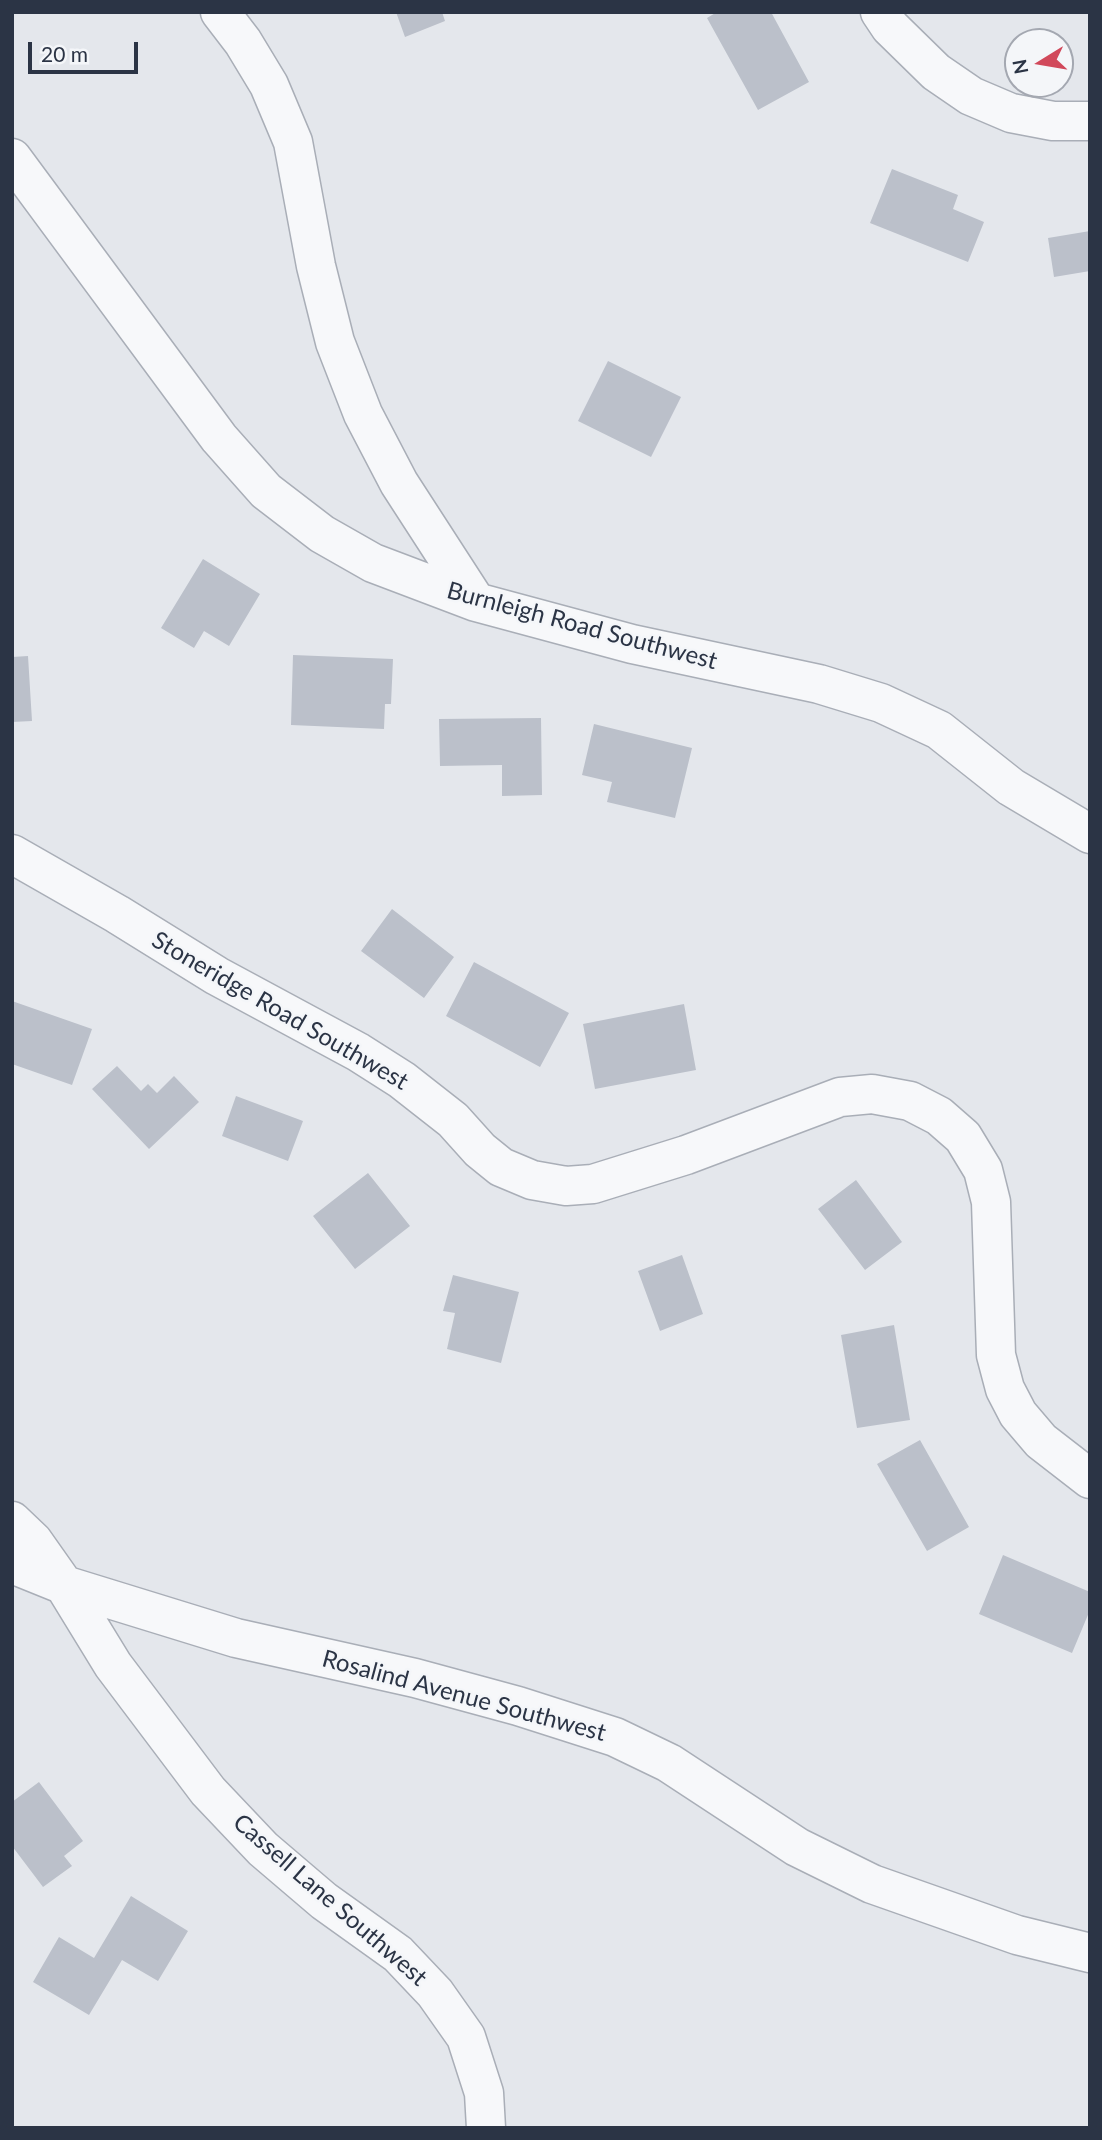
<!DOCTYPE html>
<style>
body{margin:0}
#map{position:relative;width:1102px;height:2140px;overflow:hidden;background:#e4e7ec;font-family:Lato,sans-serif}
canvas{display:block}
.frame{position:absolute;inset:0;border:14px solid #2b3445;pointer-events:none}
.north{position:absolute;left:1004px;top:28px;width:70px;height:70px;box-sizing:border-box;background:#f4f6f9;border:2px solid #a4a8b1;border-radius:50%;rotate:259deg;font-size:19px;font-weight:700;line-height:28px;text-align:center;color:#2b3445}
.north::after{content:'';display:block;margin:auto;width:24px;height:32px;background:#d1495b;clip-path:polygon(50% 0,100% 100%,50% 72%,0 100%)}
.scale{position:absolute;left:28px;top:42px;width:110px;height:32px;box-sizing:border-box;border:4px solid #2b3445;border-top:0;padding-left:9px;font-size:21px;line-height:24px;white-space:nowrap;color:#2b3445;-webkit-text-stroke:5px #f4f6f9;paint-order:stroke}
</style>
<div id="map">
<canvas width="1102" height="2140"></canvas>
<div class="frame"></div>
<div class="north">N</div>
<div class="scale">20 m</div>
</div>
<script>
const ctx = document.querySelector('canvas').getContext('2d');
ctx.lineJoin = 'round';
function paint(path, color) { ctx.fillStyle = color; ctx.fill(path, 'evenodd'); }
const toPath = rows => new Path2D(rows.map(r => 'M' + r).join(''));
function trace(path, color, width, dash) { ctx.strokeStyle = color; ctx.lineWidth = width; ctx.lineCap = dash ? 'butt' : 'round'; ctx.setLineDash(dash || []); ctx.stroke(path); }
function label(font, color, halo, rows, align = 'center') {
  ctx.font = font + ' Lato,sans-serif'; ctx.lineWidth = 5; ctx.setLineDash([]); ctx.textBaseline = 'middle'; ctx.strokeStyle = halo; ctx.fillStyle = color; for (const [text, x, y, turn = 0] of rows) {
    ctx.save(); ctx.translate(x, y); ctx.rotate((+turn || 0) * Math.PI / 180); ctx.textAlign = isNaN(turn) ? turn : align; if (halo) ctx.strokeText(text, 0, 0); ctx.fillText(text, 0, 0); ctx.restore();
  }
}
paint(toPath([
 [396,12,442,12,445,21,405,37],
 [717,12,771,12,809,82,758,110,707,18],
 [892,169,958,195,953,209,984,222,968,262,870,223],
 [1090,231,1090,271,1054,277,1048,238],
 [608,361,681,397,651,457,578,421],
 [203,559,260,594,229,646,204,631,194,648,161,628],
 [293,655,393,659,391,704,385,704,384,729,291,725],
 [28,656,32,721,12,722,12,657],
 [541,718,542,795,502,796,502,765,440,766,439,719],
 [594,724,692,748,675,818,607,802,612,782,582,775],
 [392,909,454,957,424,998,361,951],
 [474,962,569,1013,540,1067,446,1016],
 [12,1001,92,1029,72,1085,12,1064],
 [684,1004,696,1070,595,1089,583,1024],
 [117,1066,141,1091,148,1084,157,1093,174,1076,199,1102,149,1149,92,1089],
 [236,1096,303,1121,288,1161,222,1136],
 [368,1173,410,1226,355,1269,313,1216],
 [856,1180,902,1242,865,1270,818,1209],
 [682,1255,703,1314,660,1331,638,1271],
 [453,1275,519,1292,501,1363,447,1349,455,1313,443,1311],
 [894,1325,910,1420,857,1428,841,1335],
 [920,1440,969,1527,927,1551,877,1464],
 [1003,1555,1090,1592,1090,1610,1072,1653,979,1614],
 [39,1782,83,1841,64,1856,72,1866,43,1887,12,1846,12,1802],
 [131,1896,188,1931,158,1981,122,1960,89,2015,33,1982,59,1937,94,1958]
]), '#bbc0ca');
const street = toPath([
 [220,12,243,42,269,85,293,142,316,266,335,342,363,414,399,483,476,602],
 [880,12,890,27,936,72,971,96,1011,113,1053,121,1090,121],
 [12,158,219,438,266,491,322,534,373,563,476,602,632,644,819,684,881,703,939,730,1011,787,1090,834],
 [12,854,117,914,217,976,358,1052,402,1080,453,1120,480,1150,501,1167,532,1180,566,1186,593,1184,686,1155,840,1097,872,1094,910,1101,939,1116,963,1137,983,1170,991,1202,996,1355,1005,1389,1018,1414,1041,1441,1090,1479],
 [12,1521,33,1541,64,1585,113,1665,208,1791,263,1849,324,1901,398,1954,435,1993,466,2037,484,2093,486,2128],
 [12,1564,64,1585,236,1638,415,1678,518,1706,615,1737,669,1763,797,1847,872,1884,1017,1935,1090,1953]
]);
trace(street, '#a9aeb7', 41);
trace(street, '#f7f8fa', 38);
label('24px', '#2b3445', '#f4f6f9', [
 ["Burnleigh Road Southwest",582,626,15],
 ["Stoneridge Road Southwest",280,1011,30],
 ["Rosalind Avenue Southwest",464,1696,15],
 ["Cassell Lane Southwest",330,1900,41]
]);
</script>
